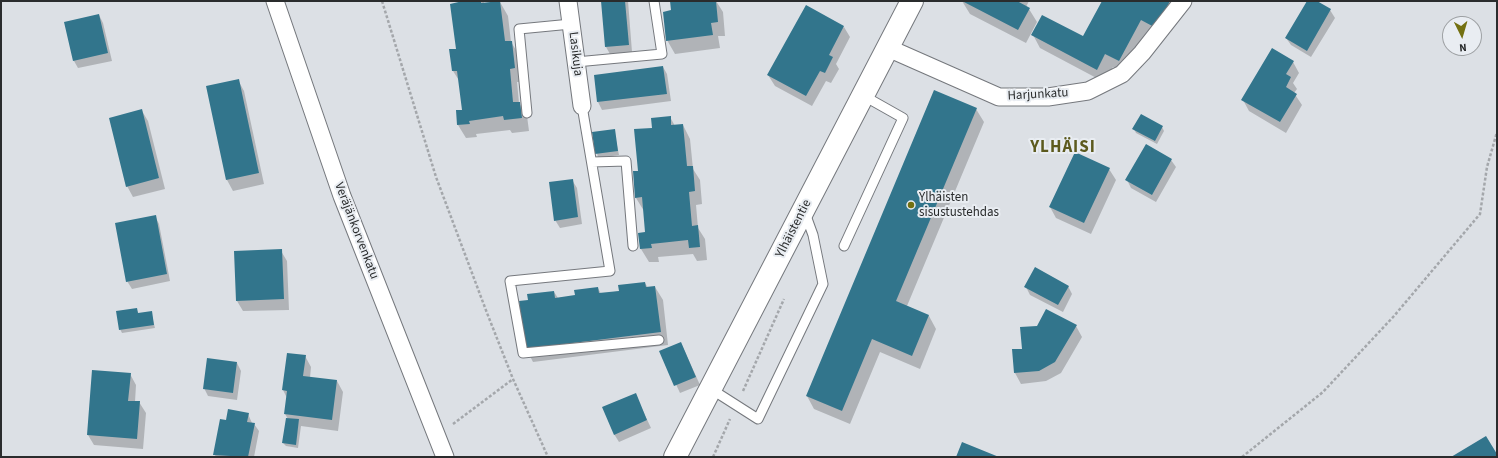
<!DOCTYPE html>
<meta charset="utf-8">
<style>
body{margin:0}
#map{position:relative;width:1498px;height:458px;overflow:hidden;background:#dce0e5;font-family:"Source Sans 3",sans-serif}
canvas{display:block}
.frame{position:absolute;inset:0;border:2px solid #2a2c2d;pointer-events:none}
.north{position:absolute;left:1442px;top:16px;width:40px;height:40px;box-sizing:border-box;background:#e9edf2;border:1px solid #9da0a3;border-radius:50%;rotate:175deg;font-size:11px;font-weight:700;line-height:16px;text-align:center;color:#2a2c2d}
.north::after{content:'';display:block;margin:auto;width:14px;height:18px;background:#737011;clip-path:polygon(50% 0,100% 100%,50% 72%,0 100%)}
</style>
<div id="map">
<canvas width="1498" height="458"></canvas>
<div class="frame"></div>
<div class="north">N</div>
</div>
<script>
const ctx = document.querySelector('canvas').getContext('2d');
ctx.lineJoin = 'round';
function paint(path, color) { ctx.fillStyle = color; ctx.fill(path, 'evenodd'); }
const toPath = rows => new Path2D(rows.map(r => 'M' + r).join(''));
function trace(path, color, width, dash) { ctx.strokeStyle = color; ctx.lineWidth = width; ctx.lineCap = dash ? 'butt' : 'round'; ctx.setLineDash(dash || []); ctx.stroke(path); }
function label(font, color, halo, rows, align = 'center') {
  ctx.font = font + ' "Source Sans 3",sans-serif'; ctx.lineWidth = 4; ctx.setLineDash([]); ctx.textBaseline = 'middle'; ctx.strokeStyle = halo; ctx.fillStyle = color; for (const [text, x, y, turn = 0] of rows) {
    ctx.save(); ctx.translate(x, y); ctx.rotate((+turn || 0) * Math.PI / 180); ctx.textAlign = isNaN(turn) ? turn : align; if (halo) ctx.strokeText(text, 0, 0); ctx.fillText(text, 0, 0); ctx.restore();
  }
}
paint(toPath([
 [464,1,483,1,485,4,500,2,508,16,511,42,519,55,522,82,517,82,519,103,527,116,529,131,512,133,510,130,476,134,477,137,466,138,458,125,457,111,463,110,460,82,453,71,451,50,457,50],
 [602,1,628,1,632,52,610,54,606,47],
 [671,1,716,1,723,12,725,36,718,36,720,48,675,54,667,40,672,11],
 [962,1,1029,1,1026,7,1029,9,1037,22,1026,43,970,14],
 [1103,1,1185,1,1163,40,1149,33,1127,74,1113,67,1104,82,1040,48,1032,33,1083,38],
 [1308,1,1315,1,1330,10,1335,18,1311,57,1291,45,1286,38],
 [99,15,103,23,112,61,78,68,74,61,65,23],
 [844,27,850,37,836,64,839,69,831,83,826,81,812,106,775,86,768,75],
 [1293,62,1299,73,1293,83,1297,89,1294,93,1302,105,1286,133,1249,111,1243,100],
 [663,67,667,74,671,101,602,110,598,102,595,76],
 [238,80,244,91,264,184,233,191,227,180],
 [976,109,984,122,907,306,929,316,936,329,920,369,880,352,850,424,814,409,807,396],
 [142,111,148,121,165,189,133,197,127,186],
 [670,117,675,126,683,125,690,139,693,169,700,180,702,204,696,205,698,228,705,239,707,260,697,261,693,254,658,257,659,262,649,262,641,249,640,234,646,233,644,211,636,198,639,172,653,129],
 [1162,127,1164,131,1157,144,1136,133,1134,129],
 [614,130,619,155,598,158,593,133],
 [1171,160,1176,167,1156,202,1131,188,1127,180],
 [1109,169,1116,180,1091,234,1056,218,1050,207],
 [572,180,577,188,582,224,560,228,555,220],
 [155,216,159,224,170,281,132,289,127,281],
 [281,251,287,261,289,310,243,311,237,301],
 [645,283,648,288,655,287,663,300,668,345,533,362,526,348,529,301,554,292,558,298,576,296,598,288,601,294,620,291],
 [1068,286,1072,294,1063,312,1030,295,1026,287],
 [136,309,139,314,151,312,155,328,122,333,120,329],
 [1076,326,1082,337,1061,373,1046,381,1021,384,1015,373,1023,350],
 [681,343,700,385,680,393,661,352],
 [288,354,305,356,311,367,310,378,337,381,343,392,338,431,301,426,298,448,286,446,283,443,288,419,285,414,287,398,283,390],
 [237,363,241,371,237,400,208,396,204,388],
 [130,374,136,385,135,402,139,402,146,413,143,449,94,445,88,435],
 [635,394,651,428,619,442,614,434],
 [248,414,252,423,254,424,259,431,254,457,215,457,221,420,227,421]
]), '#0003');
paint(toPath([
 [463,1,481,1,481,3,500,1,505,41,512,41,515,68,510,69,513,102,520,102,522,118,504,120,503,116,469,121,470,124,457,125,456,110,462,110,457,71,452,71,449,49,456,49,450,4],
 [601,1,625,1,629,45,605,47],
 [670,1,716,1,718,22,711,23,713,35,666,41,663,12,671,10],
 [962,1,1017,1,1030,8,1018,30],
 [1102,1,1170,1,1156,28,1141,20,1119,61,1105,54,1097,70,1031,35,1042,15,1083,36],
 [1307,1,1317,1,1331,9,1307,51,1285,38],
 [806,5,844,26,829,55,833,57,825,73,820,71,806,96,767,75],
 [99,14,108,53,73,61,64,22],
 [1272,48,1294,61,1286,74,1291,77,1286,87,1297,94,1280,122,1241,100],
 [663,66,667,94,597,102,594,75],
 [239,79,259,173,226,180,206,86],
 [934,90,977,108,896,301,929,315,912,356,872,339,842,411,806,396],
 [142,109,159,178,126,187,109,118],
 [1141,114,1163,126,1155,141,1132,129],
 [671,116,671,125,683,124,687,166,693,166,695,191,689,192,692,226,698,225,700,247,689,248,688,240,651,244,652,248,640,249,638,233,645,232,642,197,635,198,633,171,638,171,634,129,652,128,651,118],
 [615,129,618,151,595,154,592,132],
 [1146,144,1172,159,1152,195,1125,180],
 [1075,152,1110,168,1084,223,1049,207],
 [573,179,578,217,554,221,549,182],
 [156,215,167,274,126,282,115,223],
 [282,249,284,299,236,301,234,251],
 [1035,267,1069,286,1058,305,1024,287],
 [645,282,646,287,655,286,661,332,525,349,519,301,528,300,527,294,554,291,555,298,575,295,574,290,598,287,599,293,619,291,618,285],
 [137,308,138,313,152,311,154,325,119,330,116,311],
 [1046,309,1077,325,1055,362,1039,371,1014,373,1012,349,1022,349,1020,327,1037,326],
 [681,342,696,377,674,386,659,351],
 [287,353,306,355,303,376,337,380,332,420,284,414,287,391,282,390],
 [207,358,237,362,233,393,203,389],
 [92,370,131,373,128,401,140,401,137,439,87,435],
 [636,393,647,420,614,435,602,407],
 [228,409,249,413,247,422,255,423,248,457,213,455,220,419,226,420],
 [286,418,299,419,296,445,282,443],
 [1486,436,1497,454,1497,457,1451,457],
 [962,442,999,457,956,457]
]), '#32758c');
const service = toPath([
 [576,62,662,54,654,1],
 [582,106,610,271,510,281,523,353,659,340],
 [527,113,519,29,571,24],
 [592,162,626,161,633,246],
 [844,246,903,118,864,96],
 [711,389,758,419,823,284,813,235,805,213]
]);
const minor = toPath([
 [275,1,342,196,445,457],
 [568,1,582,106],
 [888,48,999,97,1048,97,1088,91,1122,74,1142,53,1183,1]
]);
const tertiary = toPath([
 [675,457,912,1]
]);
trace(service, '#75787d', 11);
trace(minor, '#75787d', 19);
trace(tertiary, '#75787d', 24);
trace(toPath([
 [382,1,436,177,487,313,513,379,548,457],
 [743,391,784,299],
 [453,424,513,379],
 [713,457,730,419],
 [1242,457,1323,392,1394,316,1480,214,1487,167,1497,132]
]), '#a4a7ab', 2.5, [3, 2]);
trace(service, '#fff', 9);
trace(minor, '#fff', 17);
trace(tertiary, '#fff', 22);
for (const [x, y, r, color] of [
 [911,205,4,"#737011"]
]) { const dot = new Path2D(); dot.arc(x, y, r, 0, 2 * Math.PI); ctx.fillStyle = color; ctx.fill(dot); trace(dot, '#e9edf2', 1.5); }
label('13px', '#2a2c2d', '#e9edf2', [
 ["Lasikuja",575,54,83],
 ["Harjunkatu",1038,95,-3],
 ["Ylhäistentie",794,229,-63],
 ["Veräjänkorvenkatu",356,231,69]
]);
label('13px', '#2a2c2d', '#e9edf2', [
 ["Ylhäisten",919,198],
 ["sisustustehdas",919,213]
], 'left');
ctx.letterSpacing = '1px';
label('bold 17px', '#5c5a1e', '#e9edf2', [
 ["YLHÄISI",1063,148]
]);
ctx.letterSpacing = '0px';
</script>
